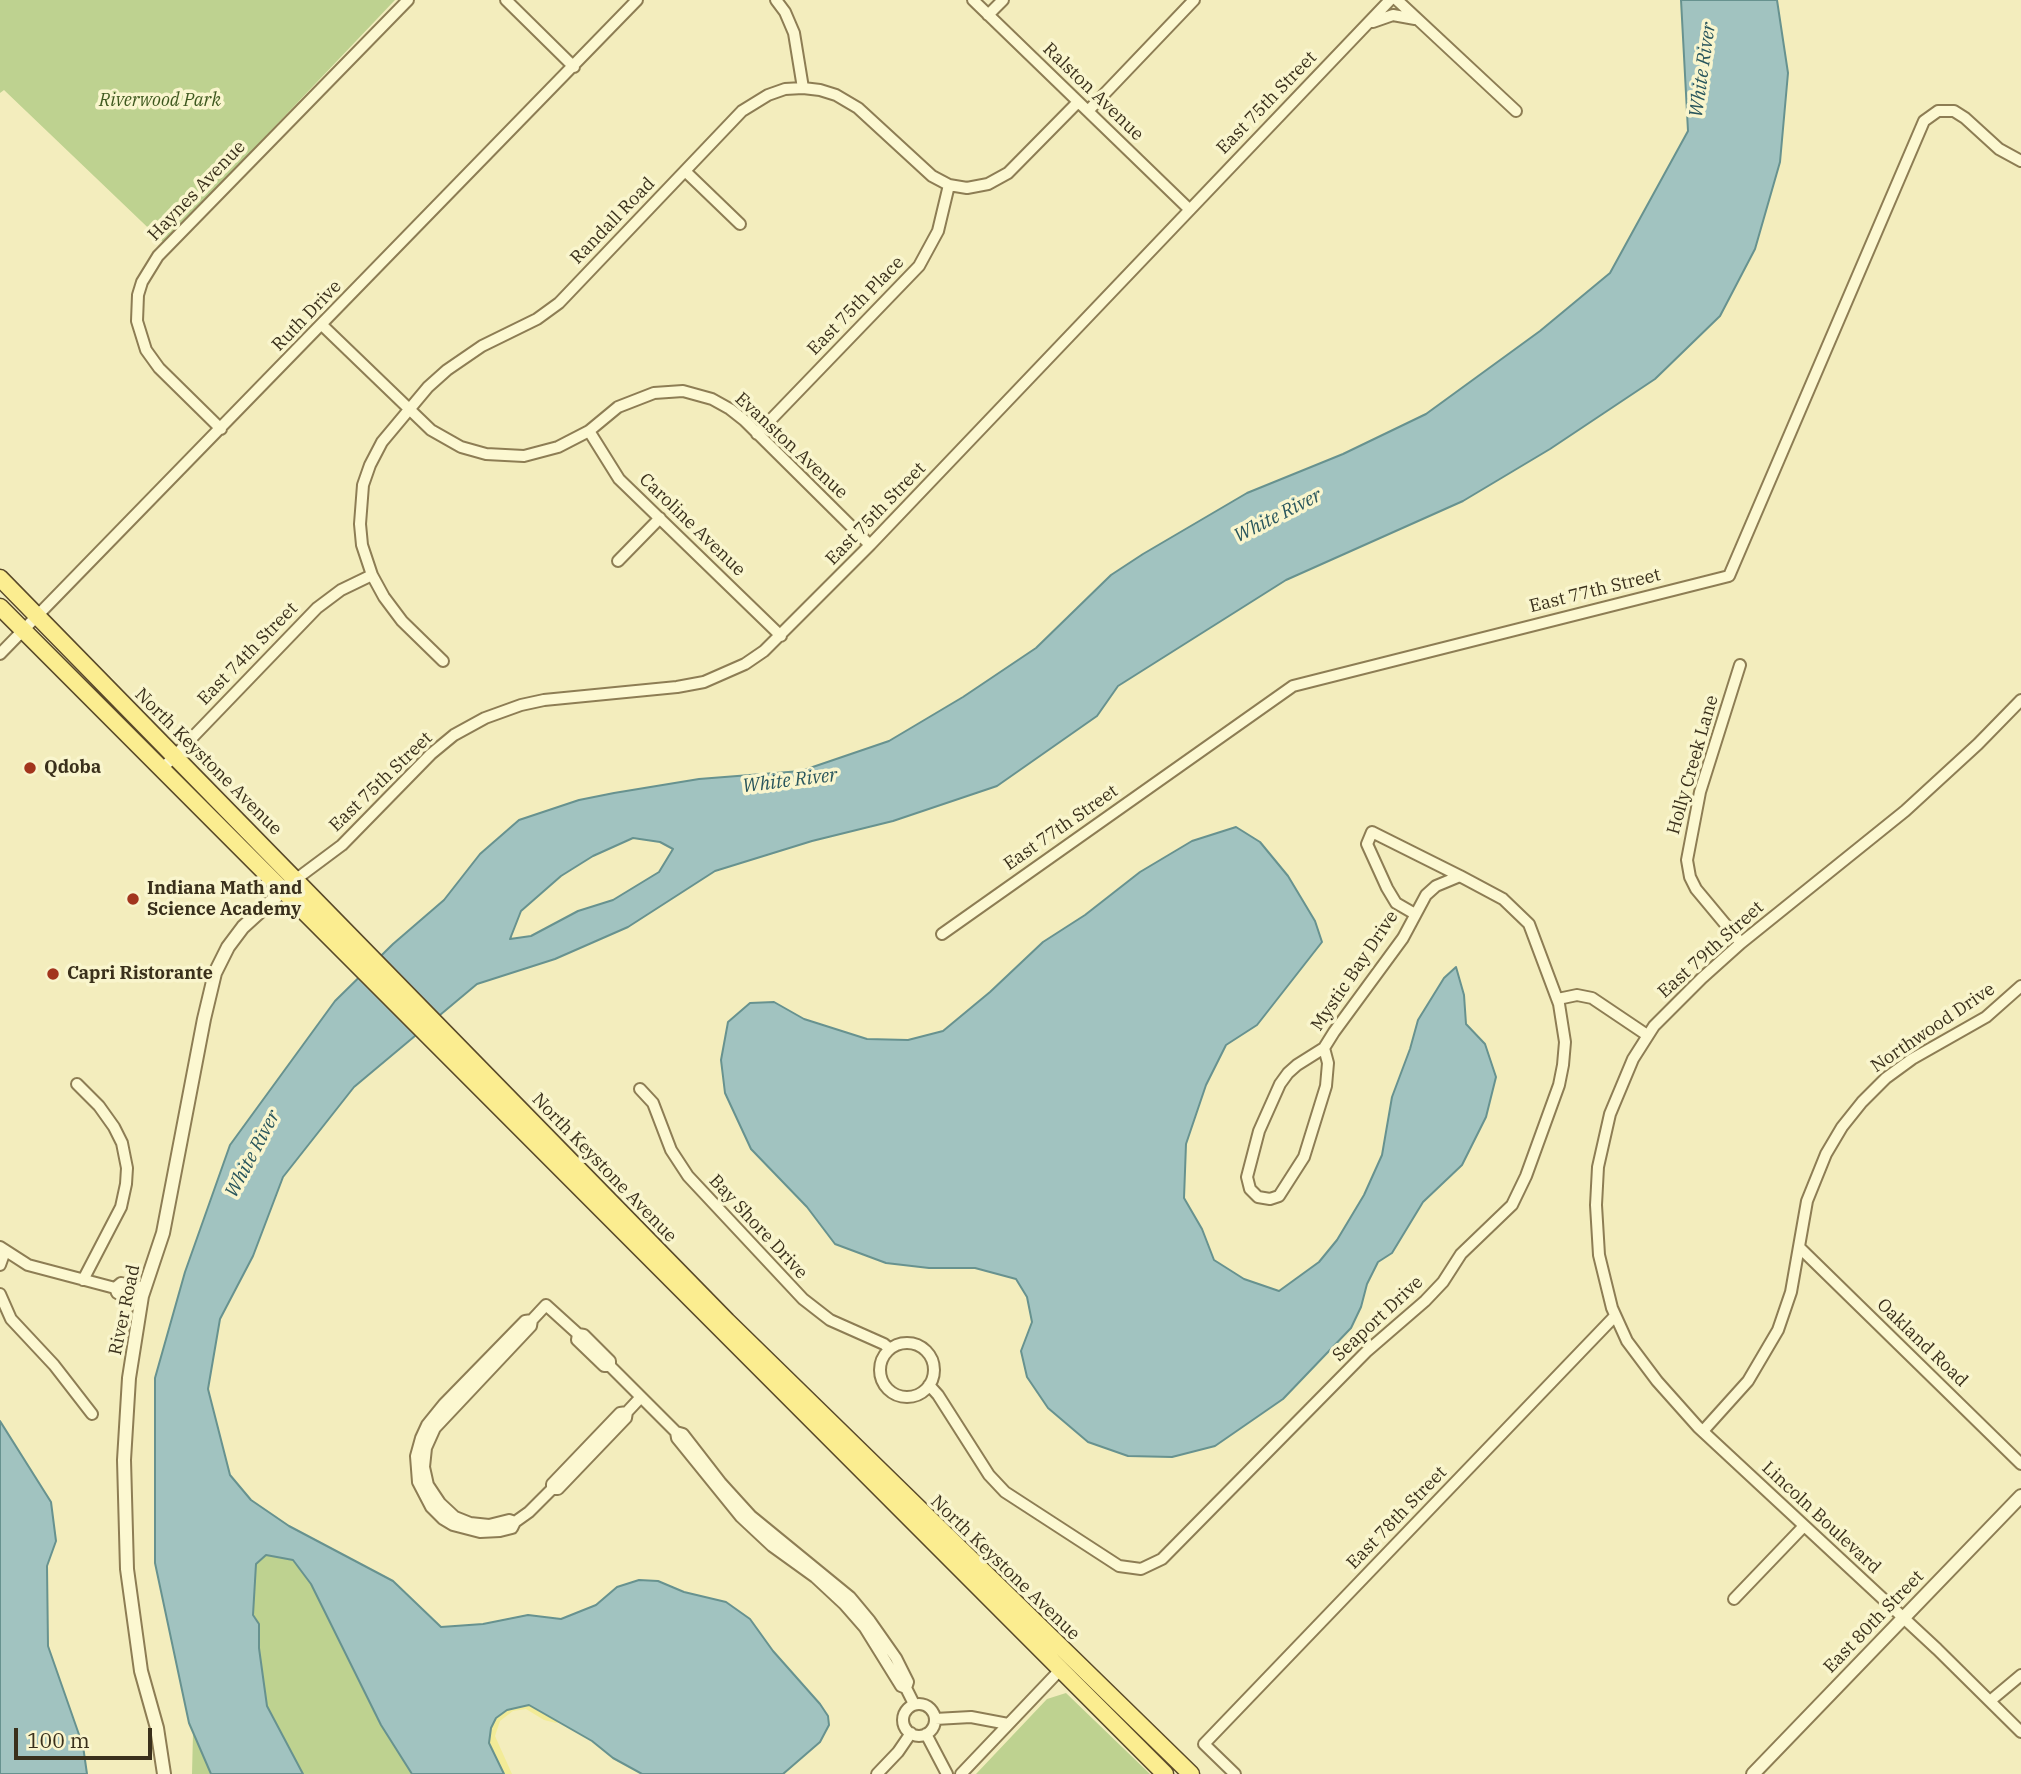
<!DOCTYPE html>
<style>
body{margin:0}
#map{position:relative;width:2021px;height:1774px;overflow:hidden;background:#f3edbd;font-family:"IBM Plex Serif",serif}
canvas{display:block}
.scale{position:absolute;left:14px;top:1728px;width:138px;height:32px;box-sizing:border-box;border:4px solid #3a301b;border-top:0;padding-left:9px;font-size:21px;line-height:24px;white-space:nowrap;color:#3a301b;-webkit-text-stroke:5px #f9f5cd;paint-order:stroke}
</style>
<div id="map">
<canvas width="2021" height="1774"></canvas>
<div class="scale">100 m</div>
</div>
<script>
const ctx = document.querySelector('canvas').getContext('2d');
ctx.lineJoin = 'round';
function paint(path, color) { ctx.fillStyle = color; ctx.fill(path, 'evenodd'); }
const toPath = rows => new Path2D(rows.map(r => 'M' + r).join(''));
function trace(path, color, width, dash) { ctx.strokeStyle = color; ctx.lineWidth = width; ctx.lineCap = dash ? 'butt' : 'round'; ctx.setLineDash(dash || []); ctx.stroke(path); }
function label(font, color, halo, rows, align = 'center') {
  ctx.font = font + ' "IBM Plex Serif",serif'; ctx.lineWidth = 7; ctx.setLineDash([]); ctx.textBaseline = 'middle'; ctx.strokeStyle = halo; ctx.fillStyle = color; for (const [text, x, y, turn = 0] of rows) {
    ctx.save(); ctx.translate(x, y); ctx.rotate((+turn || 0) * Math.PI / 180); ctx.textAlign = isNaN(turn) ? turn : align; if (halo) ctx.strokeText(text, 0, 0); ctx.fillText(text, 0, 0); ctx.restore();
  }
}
paint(toPath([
 [0,0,395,0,164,243,4,90,0,93],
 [266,1554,293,1560,311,1584,381,1725,412,1774,303,1774,267,1706,259,1648,259,1624,253,1615,256,1564],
 [1066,1693,1150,1774,976,1774,1047,1699],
 [193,1733,211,1774,192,1774]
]), '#bed290');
paint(toPath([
 [523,1701,562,1720,556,1723,544,1720,526,1709,513,1711,500,1721,495,1736,512,1774,503,1774,488,1741,490,1723,496,1716]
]), '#f2eb97');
const water = toPath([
 [1681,0,1777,0,1788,73,1780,162,1755,249,1720,316,1655,379,1550,449,1463,501,1286,580,1118,686,1097,716,997,786,893,821,812,841,715,871,628,927,555,959,477,984,354,1087,283,1177,253,1256,220,1319,208,1389,230,1475,251,1500,289,1526,393,1581,441,1627,483,1624,528,1615,561,1619,596,1605,617,1587,639,1580,658,1581,684,1592,726,1602,750,1619,773,1651,820,1704,828,1716,829,1725,820,1742,783,1774,642,1774,613,1758,592,1741,529,1705,507,1710,496,1718,491,1728,489,1743,504,1774,412,1774,381,1725,311,1584,293,1560,266,1555,256,1564,253,1615,259,1624,259,1648,267,1706,303,1774,211,1774,189,1723,155,1563,155,1378,185,1272,230,1145,335,1001,393,944,444,900,480,854,519,820,579,800,614,793,699,779,801,771,889,741,963,697,1036,648,1111,575,1143,554,1247,493,1343,454,1426,414,1540,331,1610,273,1688,131,1681,0],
 [633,838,660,842,673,849,659,872,613,900,578,911,531,936,510,939,521,911,561,876,593,856,633,838],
 [1236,827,1260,842,1288,876,1315,921,1322,942,1257,1025,1226,1045,1206,1085,1186,1144,1184,1198,1202,1229,1214,1260,1244,1279,1279,1291,1319,1262,1337,1240,1364,1195,1382,1155,1392,1097,1410,1049,1418,1020,1444,978,1456,967,1464,995,1466,1024,1485,1044,1496,1077,1486,1117,1462,1165,1423,1202,1392,1253,1378,1262,1367,1284,1361,1307,1351,1328,1283,1399,1215,1446,1172,1457,1128,1456,1088,1442,1048,1408,1027,1377,1021,1351,1032,1322,1027,1297,1016,1279,975,1268,929,1268,886,1263,835,1244,807,1207,751,1149,725,1093,721,1060,728,1022,750,1003,774,1002,804,1019,867,1039,908,1040,943,1031,990,992,1043,942,1085,915,1140,872,1192,841,1236,827],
 [0,1421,51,1502,56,1541,47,1566,48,1646,83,1746,87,1774,0,1774,0,1421]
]);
paint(water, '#a1c3c0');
trace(water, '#67928f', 2);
const minor = toPath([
 [506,0,574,67],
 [776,0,785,12,794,33,803,88],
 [973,0,1189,209],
 [1397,0,1516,111],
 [988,15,1003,0],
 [1373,22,1393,15,1415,19],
 [1088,111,1194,0],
 [685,171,740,224],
 [322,325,431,430,461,447,486,454,524,456,558,447,589,431,618,407,654,393,683,391,712,399,730,409,744,420,870,545],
 [221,429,159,368,146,350,137,321,138,295,142,282,158,256,408,0],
 [589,431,619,479,781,636],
 [757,434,919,266,938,231,949,185],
 [618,561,660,518],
 [0,654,637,0],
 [443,661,402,621,384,597,372,575,362,545,360,524,363,485,370,465,382,442,428,387,447,370,482,346,537,319,559,303,742,111,768,95,785,89,803,88,820,90,836,95,858,108,932,176,949,185,967,188,988,184,1008,173,1078,102],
 [1740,665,1700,792,1687,860,1690,877,1696,889,1741,943],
 [2021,700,1978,744,1905,811,1741,943,1702,978,1654,1026,1633,1059,1610,1114,1598,1167,1596,1205,1599,1255,1612,1308,1627,1341,1657,1381,1698,1427,1937,1649,2021,1732],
 [161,770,317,608,341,590,372,575],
 [291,883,342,845,431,754,454,735,485,718,521,705,544,700,677,687,704,682,745,664,764,651,870,545,1390,0],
 [1415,914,1396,903,1387,888,1367,844,1372,832,1460,876],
 [942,934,1293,686,1729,576,1924,121,1938,111,1954,111,1965,118,1999,149,2021,161],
 [1558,999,1577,995,1592,998,1647,1035],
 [1324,1048,1328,1063,1326,1086,1304,1157,1279,1196,1270,1199,1258,1197,1250,1189,1247,1177,1259,1131,1280,1084,1288,1073,1297,1065,1324,1048],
 [77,1084,99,1106,114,1127,122,1143,127,1168,126,1184,121,1207,83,1280],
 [640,1089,653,1103,671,1150,688,1176,803,1299,830,1320,884,1344,890,1349],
 [0,1247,28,1265,115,1288],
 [1799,1247,2021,1464],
 [0,1265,5,1251],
 [115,1288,117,1293,141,1302],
 [115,1288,121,1283,144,1288],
 [0,1294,11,1319,54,1365,92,1414],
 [532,1320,525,1321,444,1404,427,1425,421,1438,416,1456,418,1482,431,1507,443,1519,453,1525,480,1532,500,1531,512,1528,515,1522,529,1512,552,1489,558,1489,626,1418,627,1412,641,1397],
 [578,1334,577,1340,604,1366,610,1366,676,1432,683,1434,721,1483,751,1516,850,1597,870,1621,896,1658,908,1682,906,1688,914,1704],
 '880 1370a27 27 0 1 1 54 0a27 27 0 1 1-54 0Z',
 [929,1385,938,1395,989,1475,1005,1492,1119,1566,1141,1569,1162,1559,1366,1352,1425,1301,1443,1282,1461,1254,1512,1205,1526,1176,1559,1085,1563,1065,1565,1042,1559,1004,1529,924,1503,899,1460,876,1436,886,1426,895,1403,938,1334,1032,1324,1048],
 [1703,1431,1748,1381,1778,1330,1791,1292,1807,1201,1826,1154,1842,1127,1862,1102,1886,1078,1912,1059,1986,1017,2021,986],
 [676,1432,677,1438,741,1517,772,1546,815,1577,844,1604,865,1628,901,1686,906,1688],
 [552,1489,552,1484,620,1413,627,1412],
 [515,1522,509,1520,489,1525,470,1523,455,1517,440,1503,428,1485,424,1467,426,1448,435,1428,531,1326,532,1320,546,1305,578,1334,584,1335,610,1361,610,1366],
 [1734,1599,1804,1526],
 [1990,1701,2021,1675],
 '903 1720a16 16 0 1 1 32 0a16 16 0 1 1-32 0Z',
 [935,1719,971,1717,1008,1724],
 [926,1734,947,1774],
 [877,1774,898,1752,911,1733],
 [961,1774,1060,1670],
 [1235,1774,1204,1744,1615,1316]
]);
const tertiary = toPath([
 [164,1774,157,1728,141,1671,127,1569,124,1460,129,1378,142,1296,163,1233,204,1019,215,973,228,947,243,927,289,885],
 [1753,1774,2021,1496]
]);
const primary = toPath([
 [0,578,727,1321,1191,1774],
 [0,607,1165,1774]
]);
trace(minor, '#8d7d54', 14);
trace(tertiary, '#8d7d54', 16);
trace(primary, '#594929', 19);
trace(minor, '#fcf8d1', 10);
trace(tertiary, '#fcf8d1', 12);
trace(primary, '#fbed90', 16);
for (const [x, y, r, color] of [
 [30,768,7,"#a2351d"],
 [133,899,7,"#a2351d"],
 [53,974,7,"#a2351d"]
]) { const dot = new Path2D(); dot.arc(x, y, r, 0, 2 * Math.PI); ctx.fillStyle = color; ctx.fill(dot); trace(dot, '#f9f5cd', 2.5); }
label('18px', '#3a301b', '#f9f5cd', [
 ["Ralston Avenue",1093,92,44],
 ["East 75th Street",1267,103,-46],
 ["Haynes Avenue",197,191,-46],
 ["Randall Road",613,221,-46],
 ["East 75th Place",856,306,-46],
 ["Ruth Drive",307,316,-46],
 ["Evanston Avenue",791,446,43],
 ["East 75th Street",876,514,-46],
 ["Caroline Avenue",692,525,44],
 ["East 77th Street",1595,591,-14],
 ["East 74th Street",248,654,-46],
 ["North Keystone Avenue",208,762,45],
 ["Holly Creek Lane",1693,765,-74],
 ["East 75th Street",381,782,-44],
 ["East 77th Street",1061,828,-35],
 ["East 79th Street",1711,950,-42],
 ["Mystic Bay Drive",1355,971,-56],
 ["Northwood Drive",1933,1028,-34],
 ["North Keystone Avenue",604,1168,46],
 ["Bay Shore Drive",758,1227,47],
 ["River Road",125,1310,-78],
 ["Seaport Drive",1378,1319,-43],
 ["Oakland Road",1922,1343,44],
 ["East 78th Street",1397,1518,-46],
 ["Lincoln Boulevard",1821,1518,43],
 ["North Keystone Avenue",1005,1568,44],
 ["East 80th Street",1874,1622,-46]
]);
label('italic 18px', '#3f591f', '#f9f5cd', [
 ["Riverwood Park",160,101]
]);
label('bold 18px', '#3a301b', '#f9f5cd', [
 ["Qdoba",44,768],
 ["Indiana Math and",147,889],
 ["Science Academy",147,910],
 ["Capri Ristorante",67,974]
], 'left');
label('italic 19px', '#28555c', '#f9f5cd', [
 ["White River",1703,70,-82],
 ["White River",1278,516,-27],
 ["White River",790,781,-7],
 ["White River",253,1154,-62]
]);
</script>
